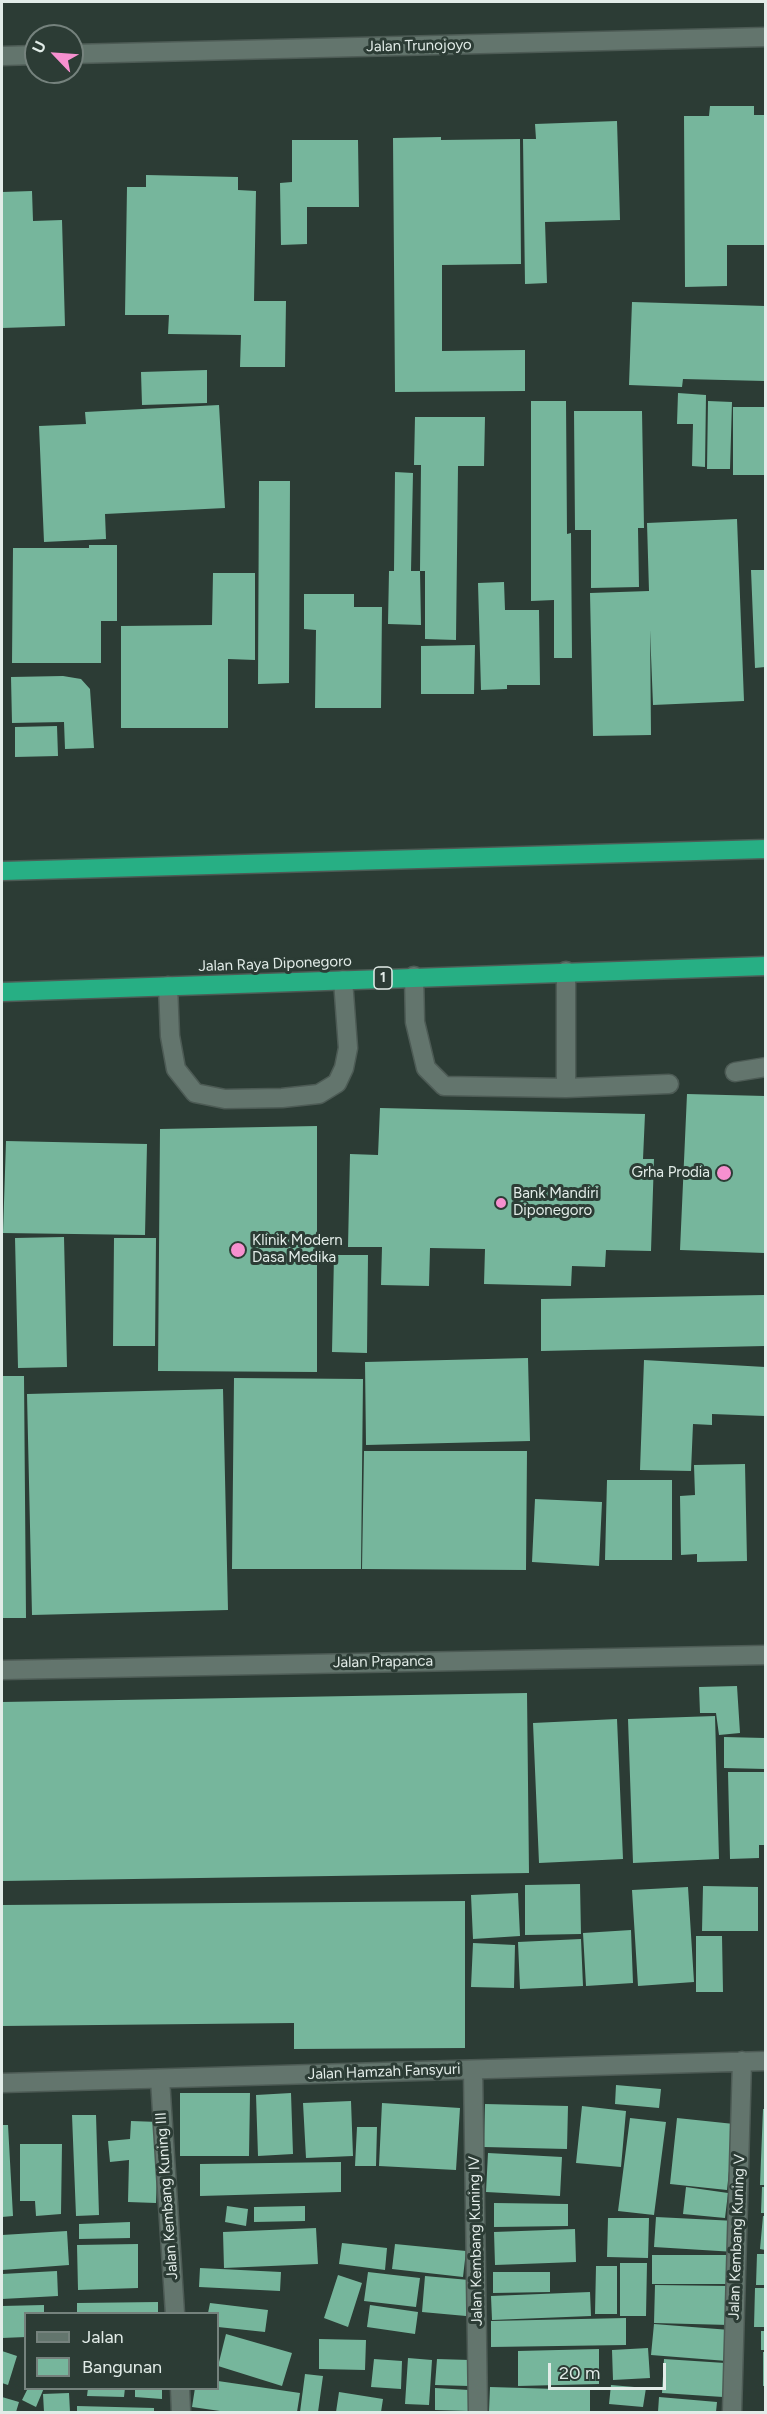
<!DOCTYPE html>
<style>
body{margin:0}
#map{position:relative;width:767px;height:2414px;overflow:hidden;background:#2c3c35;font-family:Figtree,sans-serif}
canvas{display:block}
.frame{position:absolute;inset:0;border:3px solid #e2ece8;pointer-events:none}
.legend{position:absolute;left:24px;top:2312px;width:195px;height:78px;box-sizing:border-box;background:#2c3c35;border:2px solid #75827d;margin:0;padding:8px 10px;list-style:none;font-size:18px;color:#e2ece8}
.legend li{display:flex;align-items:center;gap:12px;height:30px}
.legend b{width:30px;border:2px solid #75827d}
.north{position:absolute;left:24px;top:24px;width:60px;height:60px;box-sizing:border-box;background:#2c3c35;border:2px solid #75827d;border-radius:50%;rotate:295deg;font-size:16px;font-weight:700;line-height:24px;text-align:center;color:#e2ece8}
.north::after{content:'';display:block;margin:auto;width:21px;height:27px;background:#f690cf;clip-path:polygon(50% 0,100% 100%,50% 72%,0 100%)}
.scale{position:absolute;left:548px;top:2363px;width:118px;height:27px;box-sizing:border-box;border:3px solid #e2ece8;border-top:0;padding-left:8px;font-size:18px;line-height:21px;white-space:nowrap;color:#e2ece8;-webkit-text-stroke:4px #2c3c35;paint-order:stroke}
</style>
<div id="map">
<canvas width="767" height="2414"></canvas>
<div class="frame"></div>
<ul class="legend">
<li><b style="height:8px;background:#63756d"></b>Jalan</li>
<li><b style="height:16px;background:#76b69c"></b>Bangunan</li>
</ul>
<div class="north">U</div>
<div class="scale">20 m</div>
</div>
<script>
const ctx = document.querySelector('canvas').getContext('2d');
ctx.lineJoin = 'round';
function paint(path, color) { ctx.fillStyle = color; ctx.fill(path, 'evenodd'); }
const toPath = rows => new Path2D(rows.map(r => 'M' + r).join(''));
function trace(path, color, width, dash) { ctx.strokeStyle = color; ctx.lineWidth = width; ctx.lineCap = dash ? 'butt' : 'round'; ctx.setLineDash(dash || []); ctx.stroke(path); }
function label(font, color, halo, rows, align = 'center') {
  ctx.font = font + ' Figtree,sans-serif'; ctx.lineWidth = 6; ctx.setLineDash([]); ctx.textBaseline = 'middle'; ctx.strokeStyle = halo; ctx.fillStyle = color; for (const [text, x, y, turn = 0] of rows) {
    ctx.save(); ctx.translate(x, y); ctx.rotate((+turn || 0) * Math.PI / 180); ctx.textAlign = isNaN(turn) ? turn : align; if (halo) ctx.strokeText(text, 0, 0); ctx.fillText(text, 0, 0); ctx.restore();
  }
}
paint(toPath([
 [710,106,754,106,754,115,765,115,765,245,727,245,727,286,685,287,684,116,709,116],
 [617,121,620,220,545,222,547,283,525,284,523,139,536,139,535,124],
 [441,137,441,140,520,139,521,264,442,265,442,351,525,350,525,391,395,392,393,138],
 [292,140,358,140,359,207,307,207,307,244,281,245,280,183,292,182],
 [146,175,238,177,238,190,256,191,254,301,286,301,285,367,240,367,241,335,168,334,169,315,125,315,127,187,146,187],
 [32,191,33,221,62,220,65,326,2,328,2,192],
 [632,302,765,306,765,381,683,379,682,387,629,385],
 [207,370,207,403,142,405,141,372],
 [678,393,706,395,705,467,692,466,693,424,677,424],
 [531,401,566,401,567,534,571,533,572,658,554,658,554,600,531,601],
 [708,401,732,402,730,469,707,469],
 [219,405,225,508,105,514,106,539,44,542,39,426,86,424,85,412],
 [733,407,765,407,765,475,733,475],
 [574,411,642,411,644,528,638,528,639,587,591,588,591,530,575,530],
 [415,417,485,417,484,466,458,466,456,640,425,639,425,571,420,571,421,465,414,465],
 [395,472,413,473,411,571,420,571,421,625,388,624,389,571,394,571],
 [259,481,290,481,289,683,258,684],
 [737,519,744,701,653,705,650,630,651,735,593,736,590,593,649,591,647,523],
 [89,545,117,545,117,621,101,621,101,663,12,663,13,548,89,548],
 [751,570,765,570,765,667,755,668],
 [213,573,255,573,255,660,228,659,228,728,121,728,121,626,212,625],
 [504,582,505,610,539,610,540,685,507,685,507,689,481,690,478,583],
 [304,594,354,594,354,607,382,607,381,708,315,708,316,630,304,629],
 [475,645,474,694,421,694,421,646],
 [63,676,81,679,90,689,94,748,65,749,64,722,12,723,11,677],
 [57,726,58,756,15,757,15,727],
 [687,1094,765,1096,765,1253,680,1250],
 [380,1108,645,1114,643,1159,654,1159,651,1251,606,1250,605,1267,572,1266,571,1286,484,1284,485,1249,430,1248,429,1286,381,1285,382,1247,348,1247,350,1154,378,1155],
 [317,1126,317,1372,158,1371,160,1129],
 [6,1141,147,1144,145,1235,3,1233],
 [64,1237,67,1367,18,1368,15,1238],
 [114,1238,156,1238,155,1346,113,1346],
 [334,1255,368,1255,367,1353,332,1352],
 [765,1295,765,1346,541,1351,541,1299],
 [528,1358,530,1441,366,1445,365,1362],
 [644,1360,765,1367,765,1416,712,1414,712,1425,693,1424,691,1471,640,1470],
 [2,1376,24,1376,26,1618,2,1618],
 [234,1378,363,1379,361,1569,232,1569],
 [223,1389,228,1610,32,1615,27,1394],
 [364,1451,527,1451,526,1570,362,1569],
 [745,1464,747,1561,697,1562,697,1554,681,1555,680,1496,695,1495,694,1465],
 [607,1480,672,1480,672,1560,605,1560],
 [535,1499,602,1502,599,1566,532,1562],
 [737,1686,740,1733,719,1735,716,1713,700,1713,699,1687],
 [527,1693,529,1873,2,1881,2,1702],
 [715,1716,719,1859,633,1863,628,1719],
 [617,1719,623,1859,539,1863,533,1723],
 [724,1737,765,1738,765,1769,724,1768],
 [728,1772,765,1772,765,1845,759,1845,759,1858,730,1859],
 [580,1884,581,1934,525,1935,525,1885],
 [703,1886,758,1887,758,1931,702,1931],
 [688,1887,694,1982,638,1986,632,1890],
 [518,1893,520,1936,473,1939,471,1895],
 [465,1901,465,2048,294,2049,294,2023,2,2026,2,1905],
 [631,1930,633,1983,586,1986,583,1933],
 [696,1936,722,1936,723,1992,696,1992],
 [581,1939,583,1986,520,1989,518,1942],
 [473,1943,515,1945,514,1988,471,1987],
 [616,2085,661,2089,659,2108,615,2104],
 [180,2093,250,2093,249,2156,180,2156],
 [291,2093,293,2154,258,2156,256,2095],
 [351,2101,353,2156,306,2158,303,2103],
 [382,2103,460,2108,456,2170,379,2166],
 [485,2104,568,2106,567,2149,484,2147],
 [582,2106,626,2111,621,2167,576,2163],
 [763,2109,765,2109,765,2185,760,2185],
 [72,2115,96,2115,99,2215,76,2216],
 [630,2118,666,2122,654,2215,618,2211],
 [677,2118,734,2124,727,2190,670,2184],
 [131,2121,159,2122,156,2203,128,2202,129,2160,110,2162,108,2141,130,2139],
 [2,2125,8,2125,13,2216,2,2217],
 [357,2127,377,2127,376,2166,355,2166],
 [20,2144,62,2144,61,2214,36,2216,35,2201,20,2201],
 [488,2153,562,2157,560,2196,486,2192],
 [341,2162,341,2192,200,2196,200,2164],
 [686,2187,728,2193,725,2218,683,2214],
 [762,2187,765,2187,765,2213,761,2213],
 [494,2203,568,2204,568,2226,494,2227],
 [227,2206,248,2209,246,2226,225,2222],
 [305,2206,305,2221,254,2222,254,2207],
 [763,2216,765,2216,765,2250,760,2249],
 [656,2217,736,2221,735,2252,654,2247],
 [608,2218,649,2218,648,2258,607,2257],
 [130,2222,130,2238,79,2239,79,2224],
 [316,2228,318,2264,224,2268,223,2232],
 [575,2229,576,2262,495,2265,494,2232],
 [67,2231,69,2265,2,2270,2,2235],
 [342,2243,387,2248,385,2270,339,2264],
 [138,2244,138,2288,78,2290,77,2245],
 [395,2244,466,2251,463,2277,392,2269],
 [757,2254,765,2254,765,2285,756,2285],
 [652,2255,731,2255,731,2284,652,2284],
 [620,2263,647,2263,646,2316,620,2316],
 [596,2266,617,2266,617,2314,595,2314],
 [200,2268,281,2272,280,2291,199,2287],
 [57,2271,58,2296,2,2299,2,2274],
 [368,2272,420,2278,416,2307,364,2301],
 [493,2272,550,2272,550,2292,493,2293],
 [338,2275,362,2283,348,2327,324,2318],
 [425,2276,469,2280,466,2316,422,2312],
 [655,2285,730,2286,729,2325,654,2323],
 [755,2288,765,2288,765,2327,754,2327],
 [590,2292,591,2316,492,2320,491,2296],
 [158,2302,158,2313,77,2313,77,2303],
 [210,2303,268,2310,265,2332,218,2327,218,2313,208,2313],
 [44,2305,44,2313,26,2313,26,2337,2,2338,2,2306],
 [370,2305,418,2312,415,2334,367,2327],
 [626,2318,626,2345,491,2347,491,2321],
 [654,2324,730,2330,727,2361,651,2355],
 [761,2331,765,2331,765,2350,761,2350],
 [226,2334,292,2353,282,2386,218,2366],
 [319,2339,366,2340,365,2370,319,2369],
 [648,2348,650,2378,613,2380,612,2350],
 [599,2349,599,2384,518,2386,518,2351],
 [2,2351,17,2356,8,2385,2,2383],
 [763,2352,765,2352,765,2386,763,2386],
 [408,2358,432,2360,429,2405,405,2404],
 [374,2359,402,2361,401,2389,371,2387],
 [437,2359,470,2360,469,2386,435,2385],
 [664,2359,725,2363,723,2397,662,2393],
 [305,2374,323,2376,318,2412,300,2412],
 [218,2381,300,2393,297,2412,227,2412,192,2407,195,2388,218,2388],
 [611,2385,646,2388,643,2407,609,2404],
 [490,2387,590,2390,590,2412,489,2412],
 [28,2388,44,2388,36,2407,22,2400],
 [88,2388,125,2388,124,2397,87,2396],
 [135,2388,162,2390,162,2399,135,2397],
 [435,2388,469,2390,469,2411,435,2410],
 [339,2392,383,2399,381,2412,336,2412],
 [69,2393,70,2412,44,2412,43,2394],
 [2,2397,19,2402,16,2412,2,2412],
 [659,2397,717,2402,716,2412,658,2412],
 [77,2406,154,2408,154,2412,77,2412]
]), '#76b69c');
const minor = toPath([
 [72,54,766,37],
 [2,56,36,55],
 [566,971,566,1088],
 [414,976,415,1022,426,1068,444,1086,566,1088,669,1084],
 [168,986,170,1036,176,1069,195,1093,225,1099,282,1098,319,1094,337,1083,344,1068,348,1048,343,980],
 [735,1072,766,1067],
 [2,1670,766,1655],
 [473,2070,478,2412],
 [160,2079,175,2314],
 [2,2083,766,2061],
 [180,2388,181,2412],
 [732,2412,742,2061]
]);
const highway = toPath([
 [2,871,766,849],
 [2,992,766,966]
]);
trace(minor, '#4d5b55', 21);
trace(highway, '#4d5b55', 21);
trace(minor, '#63756d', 18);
trace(highway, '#27af84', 18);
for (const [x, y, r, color] of [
 [724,1173,8,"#f690cf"],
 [501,1203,6,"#f690cf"],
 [238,1250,8,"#f690cf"]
]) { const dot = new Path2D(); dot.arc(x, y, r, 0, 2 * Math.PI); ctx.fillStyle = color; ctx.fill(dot); trace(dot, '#2c3c35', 2); }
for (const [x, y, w] of [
 [383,978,18]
]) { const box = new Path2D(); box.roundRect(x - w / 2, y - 11, w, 22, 4.5); ctx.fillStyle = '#2c3c35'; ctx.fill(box); trace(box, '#e2ece8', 1.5); }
label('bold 14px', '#e2ece8', null, [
 ["1",383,978]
]);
label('15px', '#e2ece8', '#2c3c35', [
 ["Jalan Trunojoyo",419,46,-1],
 ["Jalan Raya Diponegoro",275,964,-2],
 ["Jalan Prapanca",383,1662,-1],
 ["Jalan Hamzah Fansyuri",384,2072,-2],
 ["Jalan Kembang Kuning III",167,2196,-94],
 ["Jalan Kembang Kuning V",737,2237,-88],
 ["Jalan Kembang Kuning IV",476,2241,-91]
]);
label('15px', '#e2ece8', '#2c3c35', [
 ["Grha Prodia",710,1173,"right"],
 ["Bank Mandiri",513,1194],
 ["Diponegoro",513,1211],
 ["Klinik Modern",252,1241],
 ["Dasa Medika",252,1258]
], 'left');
</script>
